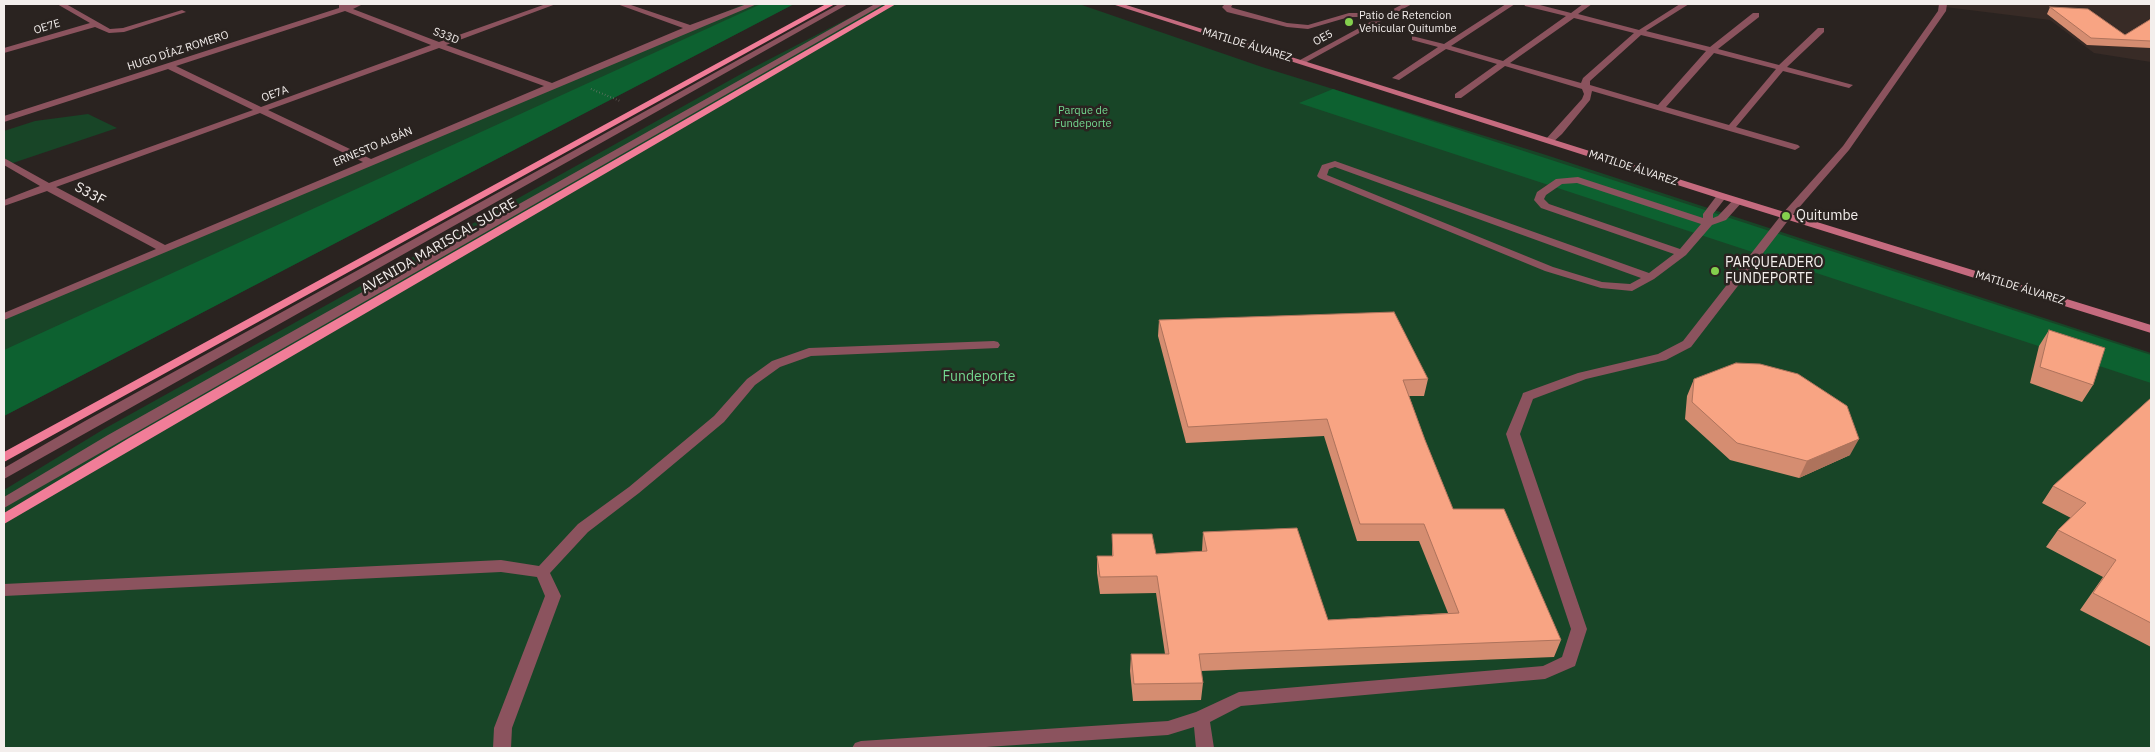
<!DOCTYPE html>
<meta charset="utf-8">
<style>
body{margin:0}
#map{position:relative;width:2155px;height:752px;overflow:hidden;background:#2a2320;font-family:"IBM Plex Sans",sans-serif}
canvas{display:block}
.frame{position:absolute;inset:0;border:5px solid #f3eeec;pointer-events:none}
</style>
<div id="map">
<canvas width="2155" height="752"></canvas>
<div class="frame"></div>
</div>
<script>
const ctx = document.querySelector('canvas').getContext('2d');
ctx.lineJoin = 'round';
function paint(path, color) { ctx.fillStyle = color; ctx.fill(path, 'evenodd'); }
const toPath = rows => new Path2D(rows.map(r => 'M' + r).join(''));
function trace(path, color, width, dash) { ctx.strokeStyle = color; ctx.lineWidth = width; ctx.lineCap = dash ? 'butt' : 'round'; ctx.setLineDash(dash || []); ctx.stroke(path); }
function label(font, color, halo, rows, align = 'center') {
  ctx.font = font + ' "IBM Plex Sans",sans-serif'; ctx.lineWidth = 5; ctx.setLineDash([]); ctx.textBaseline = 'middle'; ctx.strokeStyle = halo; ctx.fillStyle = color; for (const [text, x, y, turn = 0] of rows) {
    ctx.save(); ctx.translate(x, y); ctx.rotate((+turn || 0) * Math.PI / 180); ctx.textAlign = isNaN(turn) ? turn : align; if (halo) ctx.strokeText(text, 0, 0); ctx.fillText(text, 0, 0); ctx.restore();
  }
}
paint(toPath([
 [1921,4,2151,4,2151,62,2094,53,2050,20]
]), '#382b26');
paint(toPath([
 [744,4,794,4,4,416,4,318],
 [876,4,1079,4,1262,67,1543,154,2151,353,2151,748,4,748,4,490,104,429,741,74],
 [88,114,117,128,4,166,4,131,35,121]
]), '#184527');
paint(toPath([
 [761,4,794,4,4,416,4,350],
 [1333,89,2151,355,2151,383,1299,103]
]), '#0d6130');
trace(toPath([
 [591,89,620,101]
]), '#807a77', 2, [0.5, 2.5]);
paint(toPath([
 [839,4,848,4,4,479,4,468,85,421,839,4],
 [875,4,884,4,4,508,4,497,108,435,875,4],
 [1225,4,1233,4,1231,7,1233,8,1287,23,1308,25,1349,13,1363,13,1378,17,1403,4,1412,4,1303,64,1300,64,1300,60,1372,21,1362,17,1349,17,1308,29,1287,27,1227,12,1222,7,1225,4],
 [1506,4,1515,4,1451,46,1503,61,1566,16,1525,6,1524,4,1536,4,1571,13,1583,4,1592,4,1578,14,1639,30,1680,4,1689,4,1646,31,1710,47,1753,13,1759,13,1759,17,1718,49,1779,65,1818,28,1824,28,1824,32,1787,67,1853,85,1849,88,1783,71,1736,127,1798,145,1800,147,1795,150,1592,91,1590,100,1562,134,1552,143,1546,143,1546,139,1582,99,1584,94,1582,89,1505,66,1461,98,1455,98,1455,94,1497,64,1446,49,1399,80,1392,78,1438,47,1412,40,1412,36,1444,44,1506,4],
 [1574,18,1634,33,1583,78,1581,83,1510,63,1574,18],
 [1641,35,1706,51,1658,105,1590,85,1590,81,1641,35],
 [1714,53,1776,69,1729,125,1666,107,1714,53],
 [1939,4,1947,4,1946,11,1849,150,1790,218,1691,347,1666,360,1586,379,1533,399,1520,434,1587,629,1575,666,1545,679,1241,706,1210,722,1214,748,1196,748,1194,727,1168,735,971,748,852,748,855,743,861,741,1168,721,1196,712,1239,692,1543,666,1562,657,1571,629,1506,434,1522,396,1523,393,1578,373,1658,354,1683,341,1782,214,1843,146,1938,11,1939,4],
 [1335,161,1649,273,1674,254,1541,208,1534,200,1537,192,1556,179,1578,177,1703,218,1703,214,1718,194,1726,194,1727,196,1713,214,1713,218,1718,216,1734,199,1742,199,1743,201,1726,220,1712,225,1686,255,1654,279,1632,291,1601,288,1545,271,1319,178,1317,176,1322,165,1335,161],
 [1335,167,1641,278,1630,284,1602,282,1553,267,1327,175,1329,169,1335,167],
 [1577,183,1701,224,1680,249,1549,204,1544,199,1546,195,1562,184,1577,183],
 [994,341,998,342,1000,345,998,348,811,356,780,367,755,385,724,422,639,493,588,532,550,573,561,596,512,728,511,748,493,748,494,728,545,596,537,577,501,572,4,596,4,584,501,560,539,566,578,524,629,487,714,416,747,379,772,361,809,348,994,341]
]), '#8b535e');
paint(toPath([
 [57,4,66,4,110,29,123,28,182,10,186,12,124,32,109,33,95,27,4,53,4,48,90,23,57,4],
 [352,4,363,4,353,9,439,42,546,4,556,4,446,45,552,83,683,28,617,4,628,4,690,25,747,4,757,4,4,320,4,313,156,249,47,191,4,206,4,200,40,186,4,165,4,158,49,183,253,110,168,69,4,122,4,116,339,8,339,5,352,4],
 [345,11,431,45,261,107,176,66,345,11],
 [439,48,544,86,371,159,268,110,439,48],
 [260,113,363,162,165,245,56,187,260,113]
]), '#8b535e');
paint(toPath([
 [1112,4,1123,4,1726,194,2151,325,2151,333,1718,198,1112,4]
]), '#c56b7f');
paint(toPath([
 [826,4,835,4,4,462,4,452,826,4],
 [887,4,896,4,4,524,4,513,129,438,887,4]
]), '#f17d98');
paint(toPath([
 [2050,7,2125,35,2151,19,2151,48,2087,45,2047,14],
 [1159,320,1428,379,1424,396,1409,396,1425,440,1453,509,1561,640,1554,657,1201,671,1203,683,1201,700,1133,701,1130,671,1131,654,1165,654,1156,593,1100,594,1097,573,1097,556,1112,556,1112,534,1156,554,1202,551,1203,532,1328,620,1448,613,1419,541,1357,541,1324,436,1186,443,1158,336],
 [2049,330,2093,385,2082,402,2030,383,2039,346],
 [1694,379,1850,455,1799,478,1730,460,1685,419,1687,396],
 [2151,398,2151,647,2080,610,2103,577,2046,547,2058,530,2071,518,2042,503,2053,486]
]), '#d58d71');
paint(toPath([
 [1859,439,1850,455,1799,478,1807,461]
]), '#ae735c');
const building = toPath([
 [2050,7,2088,9,2125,35,2151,19,2151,41,2091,38,2050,7],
 [1394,312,1428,379,1403,380,1425,440,1453,509,1504,509,1561,640,1199,654,1203,683,1134,684,1131,654,1169,654,1157,576,1100,577,1097,556,1113,556,1112,534,1152,534,1156,554,1207,551,1203,532,1297,528,1328,620,1459,613,1424,524,1360,524,1327,419,1188,427,1159,320,1394,312],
 [2049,330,2105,348,2093,385,2040,367,2049,330],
 [1736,363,1760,364,1798,374,1847,406,1859,439,1807,461,1737,443,1692,402,1694,379,1736,363],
 [2151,398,2151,623,2093,593,2116,560,2058,530,2086,503,2053,486,2151,398]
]);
paint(building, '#f8a483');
trace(building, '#ae735c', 1);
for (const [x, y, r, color] of [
 [1349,22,5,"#84cf4d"],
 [1786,216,5,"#84cf4d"],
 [1715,271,5,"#84cf4d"]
]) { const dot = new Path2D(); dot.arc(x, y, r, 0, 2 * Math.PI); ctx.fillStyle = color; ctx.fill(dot); trace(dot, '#2a2320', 2); }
label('11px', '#f3eeec', '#2a2320', [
 ["Patio de Retencion",1359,16],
 ["Vehicular Quitumbe",1359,29]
], 'left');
label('11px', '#f3eeec', '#2a2320', [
 ["OE7E",47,27,-17],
 ["S33D",446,36,21],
 ["OE5",1323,38,-29],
 ["MATILDE ÁLVAREZ",1247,45,17],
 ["HUGO DÍAZ ROMERO",178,51,-18],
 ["OE7A",275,94,-20],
 ["ERNESTO ALBÁN",373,147,-23],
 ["MATILDE ÁLVAREZ",1633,168,18],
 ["MATILDE ÁLVAREZ",2020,288,17]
]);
label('11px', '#73d890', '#2a2320', [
 ["Parque de",1083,111],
 ["Fundeporte",1083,124]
]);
label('14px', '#f3eeec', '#2a2320', [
 ["S33F",90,194,28],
 ["AVENIDA MARISCAL SUCRE",439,246,-30]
]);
label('14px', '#f3eeec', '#2a2320', [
 ["Quitumbe",1796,216],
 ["PARQUEADERO",1725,263],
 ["FUNDEPORTE",1725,279]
], 'left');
label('14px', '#73d890', '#2a2320', [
 ["Fundeporte",979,377]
]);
</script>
